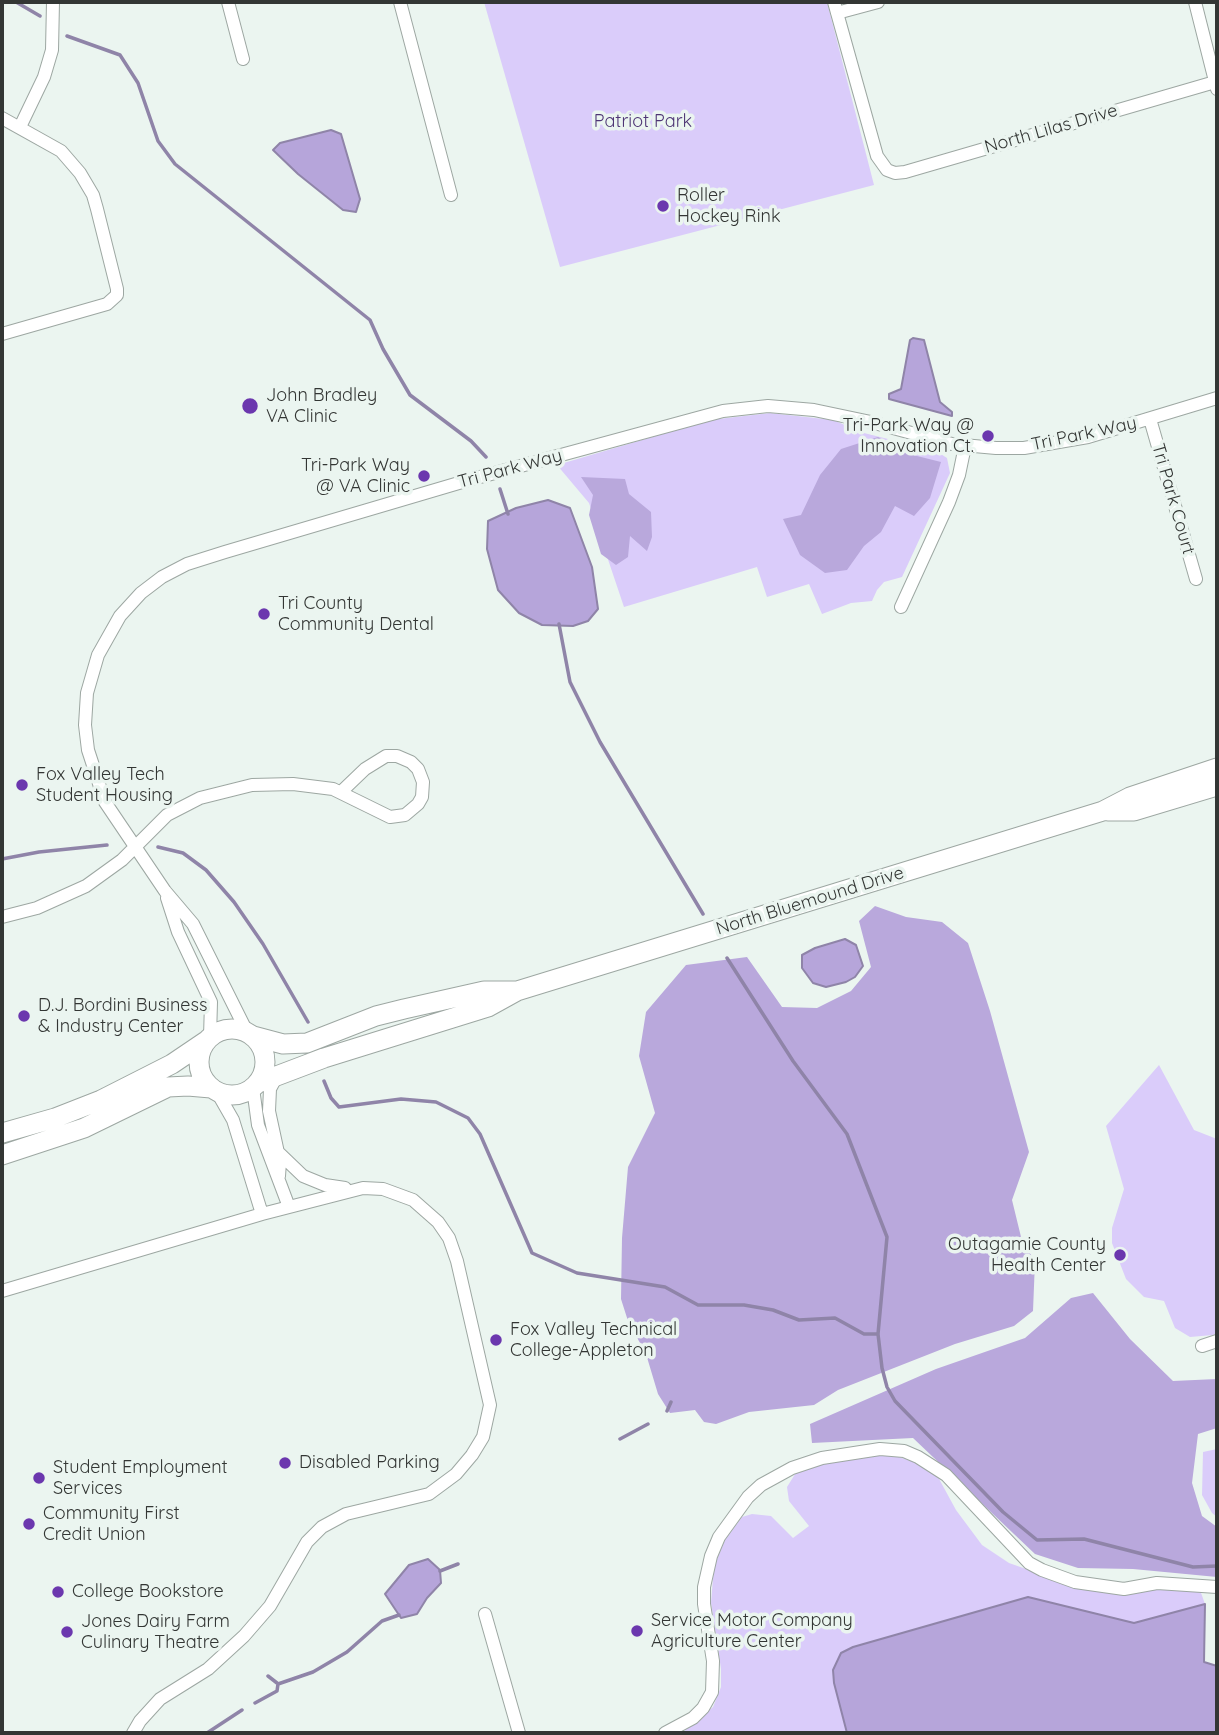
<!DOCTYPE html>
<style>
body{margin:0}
#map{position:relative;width:1219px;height:1735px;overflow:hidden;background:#ebf5f0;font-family:Quicksand,sans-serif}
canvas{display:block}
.frame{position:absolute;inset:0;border:4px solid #333634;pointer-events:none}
</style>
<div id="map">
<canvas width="1219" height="1735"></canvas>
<div class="frame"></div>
</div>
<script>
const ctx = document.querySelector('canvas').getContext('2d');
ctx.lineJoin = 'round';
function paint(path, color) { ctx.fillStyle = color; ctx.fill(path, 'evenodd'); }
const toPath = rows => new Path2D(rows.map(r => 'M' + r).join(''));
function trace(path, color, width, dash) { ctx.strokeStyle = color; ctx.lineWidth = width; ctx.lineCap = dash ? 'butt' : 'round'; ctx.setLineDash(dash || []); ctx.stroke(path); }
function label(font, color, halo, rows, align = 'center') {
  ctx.font = font + ' Quicksand,sans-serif'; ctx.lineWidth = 7; ctx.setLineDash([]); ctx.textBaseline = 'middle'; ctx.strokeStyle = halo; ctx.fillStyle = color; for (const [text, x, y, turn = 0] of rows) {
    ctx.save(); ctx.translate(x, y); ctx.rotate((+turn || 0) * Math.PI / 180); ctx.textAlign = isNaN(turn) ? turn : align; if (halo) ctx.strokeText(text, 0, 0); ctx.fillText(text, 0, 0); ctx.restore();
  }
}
paint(toPath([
 [484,2,827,2,874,185,560,267],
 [770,413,833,420,864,433,936,451,947,458,950,473,902,577,884,582,877,590,872,601,851,603,822,614,809,584,767,597,757,567,624,607,589,503,557,465,710,420],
 [1159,1065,1194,1130,1217,1139,1217,1333,1213,1335,1190,1337,1175,1328,1164,1301,1144,1297,1126,1279,1112,1243,1112,1228,1124,1189,1106,1126],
 [1217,1449,1217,1517,1212,1513,1202,1495,1203,1452],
 [872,1454,896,1456,923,1465,938,1477,956,1510,982,1545,1009,1563,1080,1588,1200,1590,1205,1604,1134,1623,1028,1597,853,1647,841,1653,834,1683,847,1733,682,1733,713,1707,721,1687,721,1669,711,1603,714,1566,725,1540,742,1517,752,1514,771,1516,793,1538,809,1526,789,1501,787,1487,797,1471,814,1464]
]), '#daccfa');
paint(toPath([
 [878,437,909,454,941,462,930,498,914,516,895,506,881,532,864,546,847,570,825,573,800,555,783,519,801,515,820,475,841,449],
 [581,477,625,479,629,494,651,512,652,537,647,551,630,536,628,557,616,565,601,554,589,515,593,495],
 [875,906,906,917,942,922,968,943,990,1011,1029,1152,1012,1200,1022,1241,1035,1261,1033,1311,1014,1326,955,1344,838,1390,814,1405,749,1412,716,1424,704,1422,695,1410,670,1413,658,1394,646,1354,628,1321,621,1299,622,1238,628,1167,655,1113,639,1056,646,1012,686,965,747,957,782,1007,817,1008,851,991,871,967,859,921],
 [1093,1293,1130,1339,1173,1381,1217,1379,1217,1428,1198,1434,1192,1483,1202,1516,1217,1527,1217,1577,1133,1569,1078,1568,1035,1554,913,1438,812,1443,810,1424,936,1369,1025,1338,1071,1298]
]), '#b9a8dc');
const water = toPath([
 [331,130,341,134,360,199,356,212,343,210,298,174,273,150,280,143,331,130],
 [913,338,924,340,940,402,952,412,952,416,889,399,889,394,901,389,910,340,913,338],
 [548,500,570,508,592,567,598,609,588,621,573,626,542,625,519,613,498,590,487,549,488,521,516,508,548,500],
 [845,939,856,945,863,966,855,977,846,982,826,987,813,983,802,968,802,955,815,948,845,939],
 [428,1559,440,1570,441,1583,427,1598,417,1614,401,1618,385,1594,409,1565,428,1559],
 [1028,1597,1134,1623,1205,1604,1204,1662,1217,1666,1217,1733,847,1733,834,1683,833,1670,841,1653,853,1647,1028,1597]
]);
paint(water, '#b6a5da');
trace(water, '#8f84a8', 2);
trace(toPath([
 [16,2,40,16],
 [67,36,120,55,138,83,158,141,175,164,370,320,383,349,410,395,471,441,486,457],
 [500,489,508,514],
 [559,624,570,682,600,742,703,914],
 [158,847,183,853,206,870,234,902,263,944,308,1022],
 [2,859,39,852,107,845],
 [727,958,793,1061,847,1134,887,1237,878,1334,882,1368,887,1387,895,1401,1003,1512,1037,1540,1084,1539,1193,1567,1217,1566],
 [324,1081,331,1098,339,1107,401,1099,436,1102,468,1118,480,1134,532,1253,577,1273,665,1287,698,1305,744,1305,773,1310,799,1320,835,1318,864,1334,878,1334],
 [667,1411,671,1402],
 [620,1439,648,1424],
 [440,1571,458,1564],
 [268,1676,277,1683],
 [255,1703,277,1691,278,1684,313,1672,347,1652,382,1621,399,1615],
 [207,1733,242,1710]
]), '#8f84a8', 3.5);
const street = toPath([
 [228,2,243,59],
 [400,2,451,195],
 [834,2,877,156,887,170,895,173,905,172,1215,82],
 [1195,2,1217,89],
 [837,13,878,2],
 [2,118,61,151,80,173,93,195,97,209,117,289,117,295,107,304,2,334],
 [20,127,44,77,52,50,53,2],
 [1150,419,1196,579],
 [901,607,949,502,959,475,965,446],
 [167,898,178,932,211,1002,210,1037],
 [2,917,37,908,86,886,122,860,167,815,200,798,252,785,293,784,333,789,390,817,405,815,418,804,422,797,423,782,418,769,411,762,397,756,386,756,365,769,341,792],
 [247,1032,193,924,165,891,105,802,88,750,85,725,87,693,98,655,120,616,141,593,162,577,187,564,225,552,469,480,723,411,768,406,814,410,871,422,952,444,996,448,1024,448,1088,437,1217,398],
 [277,1076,270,1089,269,1111,280,1162,279,1176],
 [253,1088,258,1125,289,1207],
 [217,1092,233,1120,262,1214],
 [278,1152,303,1176,325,1185,345,1188],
 [2,1291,262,1214,363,1188,383,1189,413,1200,438,1222,449,1238,457,1261,490,1405,483,1437,472,1455,456,1474,429,1494,346,1514,322,1527,307,1542,270,1606,244,1636,208,1669,160,1699,140,1721,133,1733],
 [1202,1346,1217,1341],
 [485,1614,519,1733],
 [665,1733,693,1718,703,1708,712,1692,713,1661,704,1604,704,1587,711,1556,719,1537,748,1497,761,1485,792,1468,822,1458,880,1449,904,1451,918,1457,946,1475,1029,1563,1042,1570,1075,1582,1124,1589,1157,1583,1217,1587]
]);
const secondary = toPath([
 [1108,811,1134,811,1217,786],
 '199 1062a33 33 0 1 1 66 0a33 33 0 1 1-66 0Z',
 [253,1036,283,1044,307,1043,376,1016,404,1009,484,991,516,991],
 [258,1083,324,1058,488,1007,517,991,1103,811,1130,797,1217,768],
 [2,1133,55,1118,101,1100,172,1064,206,1041],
 [2,1155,84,1128,168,1087,188,1086,211,1088]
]);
trace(street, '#9da7a2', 14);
trace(secondary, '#9da7a2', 21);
trace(street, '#fff', 12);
trace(secondary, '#fff', 19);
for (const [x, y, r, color] of [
 [663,206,7,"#6b37ae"],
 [250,406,9,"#6b37ae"],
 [988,436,7,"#6b37ae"],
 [424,476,7,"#6b37ae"],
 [264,614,7,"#6b37ae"],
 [22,785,7,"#6b37ae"],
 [24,1016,7,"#6b37ae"],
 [1120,1255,7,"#6b37ae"],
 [496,1340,7,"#6b37ae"],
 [285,1463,7,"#6b37ae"],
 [39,1478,7,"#6b37ae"],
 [29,1524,7,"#6b37ae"],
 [58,1592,7,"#6b37ae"],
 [637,1631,7,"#6b37ae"],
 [67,1632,7,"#6b37ae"]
]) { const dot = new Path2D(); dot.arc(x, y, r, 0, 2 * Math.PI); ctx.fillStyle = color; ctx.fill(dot); trace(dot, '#ebf5f0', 2.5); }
label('18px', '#4e3575', '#ebf5f0', [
 ["Patriot Park",643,122]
]);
label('18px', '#333634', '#ebf5f0', [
 ["North Lilas Drive",1051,129,-16],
 ["Tri Park Way",1084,434,-12],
 ["Tri Park Way",510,469,-15],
 ["Tri Park Court",1173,499,74],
 ["North Bluemound Drive",810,901,-17]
]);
label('18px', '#333634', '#ebf5f0', [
 ["Roller",677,196],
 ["Hockey Rink",677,217],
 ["John Bradley",266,396],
 ["VA Clinic",266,417],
 ["Tri-Park Way @",974,426,"right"],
 ["Innovation Ct.",974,447,"right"],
 ["Tri-Park Way",410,466,"right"],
 ["@ VA Clinic",410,487,"right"],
 ["Tri County",278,604],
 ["Community Dental",278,625],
 ["Fox Valley Tech",36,775],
 ["Student Housing",36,796],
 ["D.J. Bordini Business",38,1006],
 ["& Industry Center",38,1027],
 ["Outagamie County",1106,1245,"right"],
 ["Health Center",1106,1266,"right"],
 ["Fox Valley Technical",510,1330],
 ["College-Appleton",510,1351],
 ["Disabled Parking",299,1463],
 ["Student Employment",53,1468],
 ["Services",53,1489],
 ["Community First",43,1514],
 ["Credit Union",43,1535],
 ["College Bookstore",72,1592],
 ["Service Motor Company",651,1621],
 ["Agriculture Center",651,1642],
 ["Jones Dairy Farm",81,1622],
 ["Culinary Theatre",81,1643]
], 'left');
</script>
